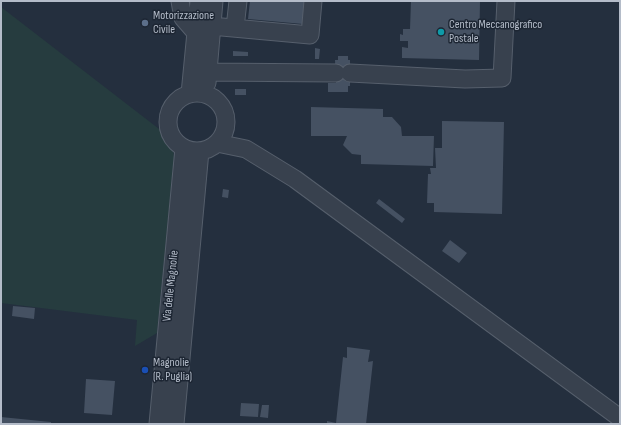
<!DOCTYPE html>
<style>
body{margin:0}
#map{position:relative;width:621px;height:425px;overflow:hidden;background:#242f3e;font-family:"Sofia Sans Condensed",sans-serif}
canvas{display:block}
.frame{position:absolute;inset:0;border:2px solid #b4bcc9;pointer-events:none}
</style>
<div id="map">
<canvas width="621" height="425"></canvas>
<div class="frame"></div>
</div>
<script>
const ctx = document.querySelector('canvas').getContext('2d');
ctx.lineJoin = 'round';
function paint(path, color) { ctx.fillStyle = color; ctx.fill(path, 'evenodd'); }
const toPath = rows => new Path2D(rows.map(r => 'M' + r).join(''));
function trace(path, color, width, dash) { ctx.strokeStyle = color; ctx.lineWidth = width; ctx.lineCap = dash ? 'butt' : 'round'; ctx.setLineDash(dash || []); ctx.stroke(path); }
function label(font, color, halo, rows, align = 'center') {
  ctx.font = font + ' "Sofia Sans Condensed",sans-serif'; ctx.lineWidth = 3; ctx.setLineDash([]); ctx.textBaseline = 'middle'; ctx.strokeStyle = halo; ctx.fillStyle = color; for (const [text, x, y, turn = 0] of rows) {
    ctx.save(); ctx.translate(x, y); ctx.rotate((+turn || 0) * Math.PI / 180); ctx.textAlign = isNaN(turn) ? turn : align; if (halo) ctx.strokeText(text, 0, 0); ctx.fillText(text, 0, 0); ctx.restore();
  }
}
paint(toPath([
 [1,7,163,132,169,143,173,148,174,157,157,333,135,346,137,320,1,303]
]), '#263c3f');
paint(toPath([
 [250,1,305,1,303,24,248,19],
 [411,1,480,1,479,60,402,58,402,47,408,48,408,41,400,41,400,34,403,35,403,29,410,29],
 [315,48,320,49,319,59,315,59],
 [233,51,248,52,248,56,233,56],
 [338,56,348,56,348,60,350,60,350,86,348,86,348,92,328,92,328,83,336,83,335,60,338,60],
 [235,89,246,89,246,95,235,95],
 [311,107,383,109,383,117,392,117,401,127,402,136,434,136,433,166,361,164,361,155,352,154,343,145,347,136,311,136],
 [442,121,504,122,502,214,434,212,434,203,427,203,428,174,431,174,430,168,436,168,435,148,442,148],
 [223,189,229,190,228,198,222,197],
 [379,199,405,219,402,223,376,203],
 [450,240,467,253,459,263,442,251],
 [13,306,35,308,34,319,12,316],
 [347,347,370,350,368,362,373,361,366,424,327,424,327,421,336,423,343,357,347,358],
 [86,379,115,381,112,415,84,413],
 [241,403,259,404,258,417,240,416],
 [262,405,269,405,268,418,260,417],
 [1,417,51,422,51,424,1,424]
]), '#455162');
const minor = toPath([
 [180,1,183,18,196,33],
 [211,26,310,35,313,1],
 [235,28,238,1],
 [207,72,336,73],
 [350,73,465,79,502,78,506,1],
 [207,83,214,1],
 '168 122a29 29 0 1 1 58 0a29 29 0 1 1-58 0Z',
 [190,94,199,1],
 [217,143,246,149,295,179,620,418],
 [158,424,184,148],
 [175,424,200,151]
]);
trace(minor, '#565f6c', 19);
trace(minor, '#38414e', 17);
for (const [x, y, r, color] of [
 [145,23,4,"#5c6f8a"],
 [441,32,4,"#0f9aa8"],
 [145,370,4,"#1a4fb4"]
]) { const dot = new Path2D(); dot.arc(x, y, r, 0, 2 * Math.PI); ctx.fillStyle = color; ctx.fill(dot); trace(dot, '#1d2633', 1.5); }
label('12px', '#b4bcc9', '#1d2633', [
 ["Motorizzazione",153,16],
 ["Civile",153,30],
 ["Centro Meccanografico",449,25],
 ["Postale",449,39],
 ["Magnolie",153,363],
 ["(R. Puglia)",153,377]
], 'left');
label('12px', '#b4bcc9', '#1d2633', [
 ["Via delle Magnolie",171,286,-84]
]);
</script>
